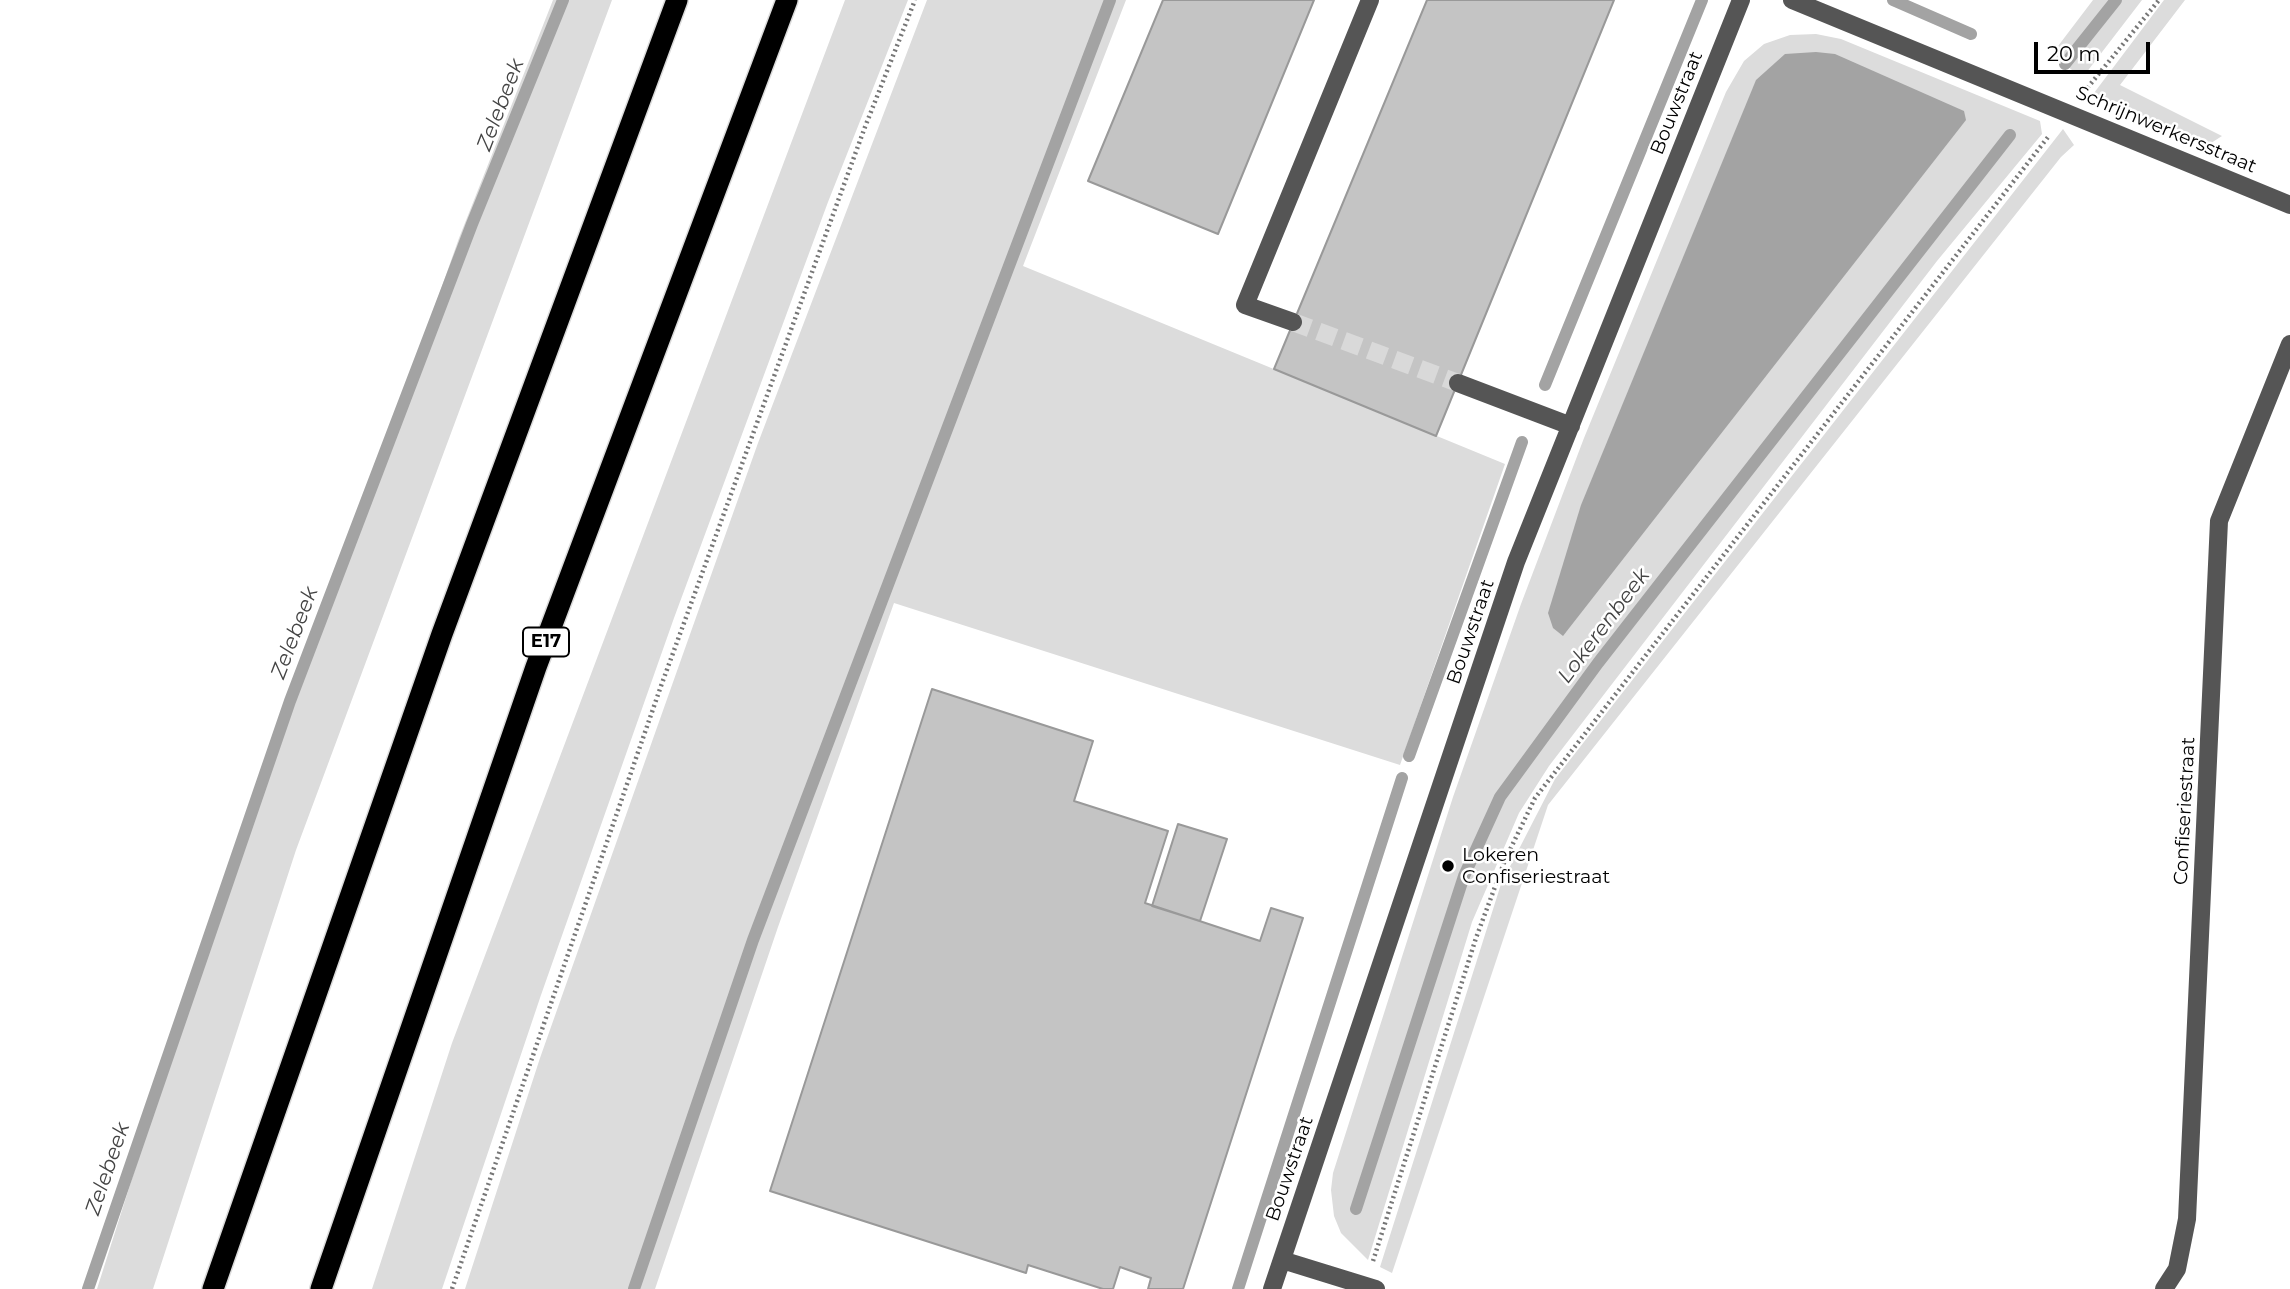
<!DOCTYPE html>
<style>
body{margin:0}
#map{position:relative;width:2290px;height:1289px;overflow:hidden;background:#fff;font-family:Montserrat,sans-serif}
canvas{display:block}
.scale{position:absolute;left:2034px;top:42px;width:116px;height:32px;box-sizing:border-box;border:4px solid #000;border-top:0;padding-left:9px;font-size:21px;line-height:24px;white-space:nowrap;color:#000;-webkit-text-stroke:5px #fff;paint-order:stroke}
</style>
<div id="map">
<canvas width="2290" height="1289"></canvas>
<div class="scale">20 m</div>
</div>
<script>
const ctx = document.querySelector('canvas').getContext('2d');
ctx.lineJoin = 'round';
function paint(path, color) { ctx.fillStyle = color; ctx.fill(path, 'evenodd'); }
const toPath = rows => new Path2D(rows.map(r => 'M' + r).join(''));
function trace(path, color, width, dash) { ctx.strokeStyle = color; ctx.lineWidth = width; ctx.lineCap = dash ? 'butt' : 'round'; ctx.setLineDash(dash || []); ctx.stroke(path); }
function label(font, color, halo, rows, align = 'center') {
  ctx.font = font + ' Montserrat,sans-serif'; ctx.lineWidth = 5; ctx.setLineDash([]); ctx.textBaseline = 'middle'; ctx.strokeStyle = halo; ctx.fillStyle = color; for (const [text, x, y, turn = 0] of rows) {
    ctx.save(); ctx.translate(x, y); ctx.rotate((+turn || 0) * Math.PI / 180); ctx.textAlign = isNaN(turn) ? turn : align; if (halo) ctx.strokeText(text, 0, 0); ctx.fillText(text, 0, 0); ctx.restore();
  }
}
paint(toPath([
 [553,0,612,0,296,850,153,1289,97,1289,176,1040,459,238],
 [845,0,908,0,828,202,674,618,541,995,442,1289,372,1289,452,1043],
 [927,0,1126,0,1023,266,1505,464,1400,765,894,603,778,927,655,1289,465,1289,540,1058,683,654,758,443],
 [2093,0,2142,0,2086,73,2081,71,2077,74,2052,54],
 [2164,0,2185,0,2120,85,2222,136,2208,145,2091,97],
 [1816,34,1841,39,2040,121,2042,134,1937,261,1549,766,1519,813,1472,922,1368,1260,1341,1233,1334,1216,1331,1190,1333,1173,1453,797,1521,604,1584,438,1726,92,1744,61,1764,44,1790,35],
 [2063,129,2074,145,2061,157,1548,805,1392,1273,1380,1267,1501,884,1555,779]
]), '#dcdcdc');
paint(toPath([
 [1816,52,1835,54,1964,111,1966,120,1563,636,1553,628,1548,613,1581,505,1756,80,1785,54]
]), '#a3a3a3');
trace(toPath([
 [1893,0,1971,34],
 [2065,64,2116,0],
 [1545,385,1702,0],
 [1409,756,1522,442],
 [1356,1209,1464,876,1500,797,1598,663,2010,135],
 [88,1289,290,701,472,224,563,0],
 [634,1289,753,940,1110,0],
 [1238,1289,1402,778]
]), '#a3a3a3', 12);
const building = toPath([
 [1163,0,1314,0,1218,234,1088,181,1163,0],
 [1427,0,1614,0,1436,436,1274,369,1427,0],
 [932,689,1093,741,1074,801,1168,831,1145,903,1260,941,1271,908,1303,918,1183,1289,1148,1289,1151,1278,1120,1267,1113,1289,1103,1289,1028,1265,1026,1273,770,1191,932,689],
 [1178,824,1227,839,1200,921,1152,906,1178,824]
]);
paint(building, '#c4c4c4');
trace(building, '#999', 2);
trace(toPath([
 [1293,322,1458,383]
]), '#d9d9d9', 18, [18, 9]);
const highway = toPath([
 [213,1289,442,634,677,0],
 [321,1289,536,667,787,0]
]);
trace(highway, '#dbdbdb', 24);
trace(toPath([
 [2084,92,2159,0],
 [1373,1261,1476,938,1505,860,1535,798,2048,137],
 [452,1289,661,686,865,127,915,0]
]), '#777', 4.5, [2, 3.5]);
trace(toPath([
 [1792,0,2290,205],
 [1293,322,1245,305,1370,0],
 [1458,383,1571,426],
 [1282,1260,1376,1289],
 [1272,1289,1516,562,1741,0],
 [2164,1289,2177,1269,2187,1219,2219,521,2290,344]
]), '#555', 18);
trace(highway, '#000', 21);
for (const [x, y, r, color] of [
 [1448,866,7,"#000"]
]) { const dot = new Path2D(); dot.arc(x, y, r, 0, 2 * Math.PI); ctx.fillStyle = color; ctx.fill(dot); trace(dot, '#fff', 2.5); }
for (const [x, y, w] of [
 [546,642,46]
]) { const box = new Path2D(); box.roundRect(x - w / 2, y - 14.5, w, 29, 5); ctx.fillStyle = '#fff'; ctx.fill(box); trace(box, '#000', 2); }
label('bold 18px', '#000', null, [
 ["E17",546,642]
]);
label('19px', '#000', '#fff', [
 ["Bouwstraat",1677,103,-68],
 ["Schrijnwerkersstraat",2166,130,23],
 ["Bouwstraat",1471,632,-71],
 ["Confiseriestraat",2185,811,-87],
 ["Bouwstraat",1290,1169,-71]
]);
label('19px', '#000', '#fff', [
 ["Lokeren",1462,855],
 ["Confiseriestraat",1462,877]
], 'left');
label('italic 21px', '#444', '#fff', [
 ["Zelebeek",501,105,-69],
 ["Lokerenbeek",1604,626,-53],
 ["Zelebeek",295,633,-69],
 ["Zelebeek",108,1169,-71]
]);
</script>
